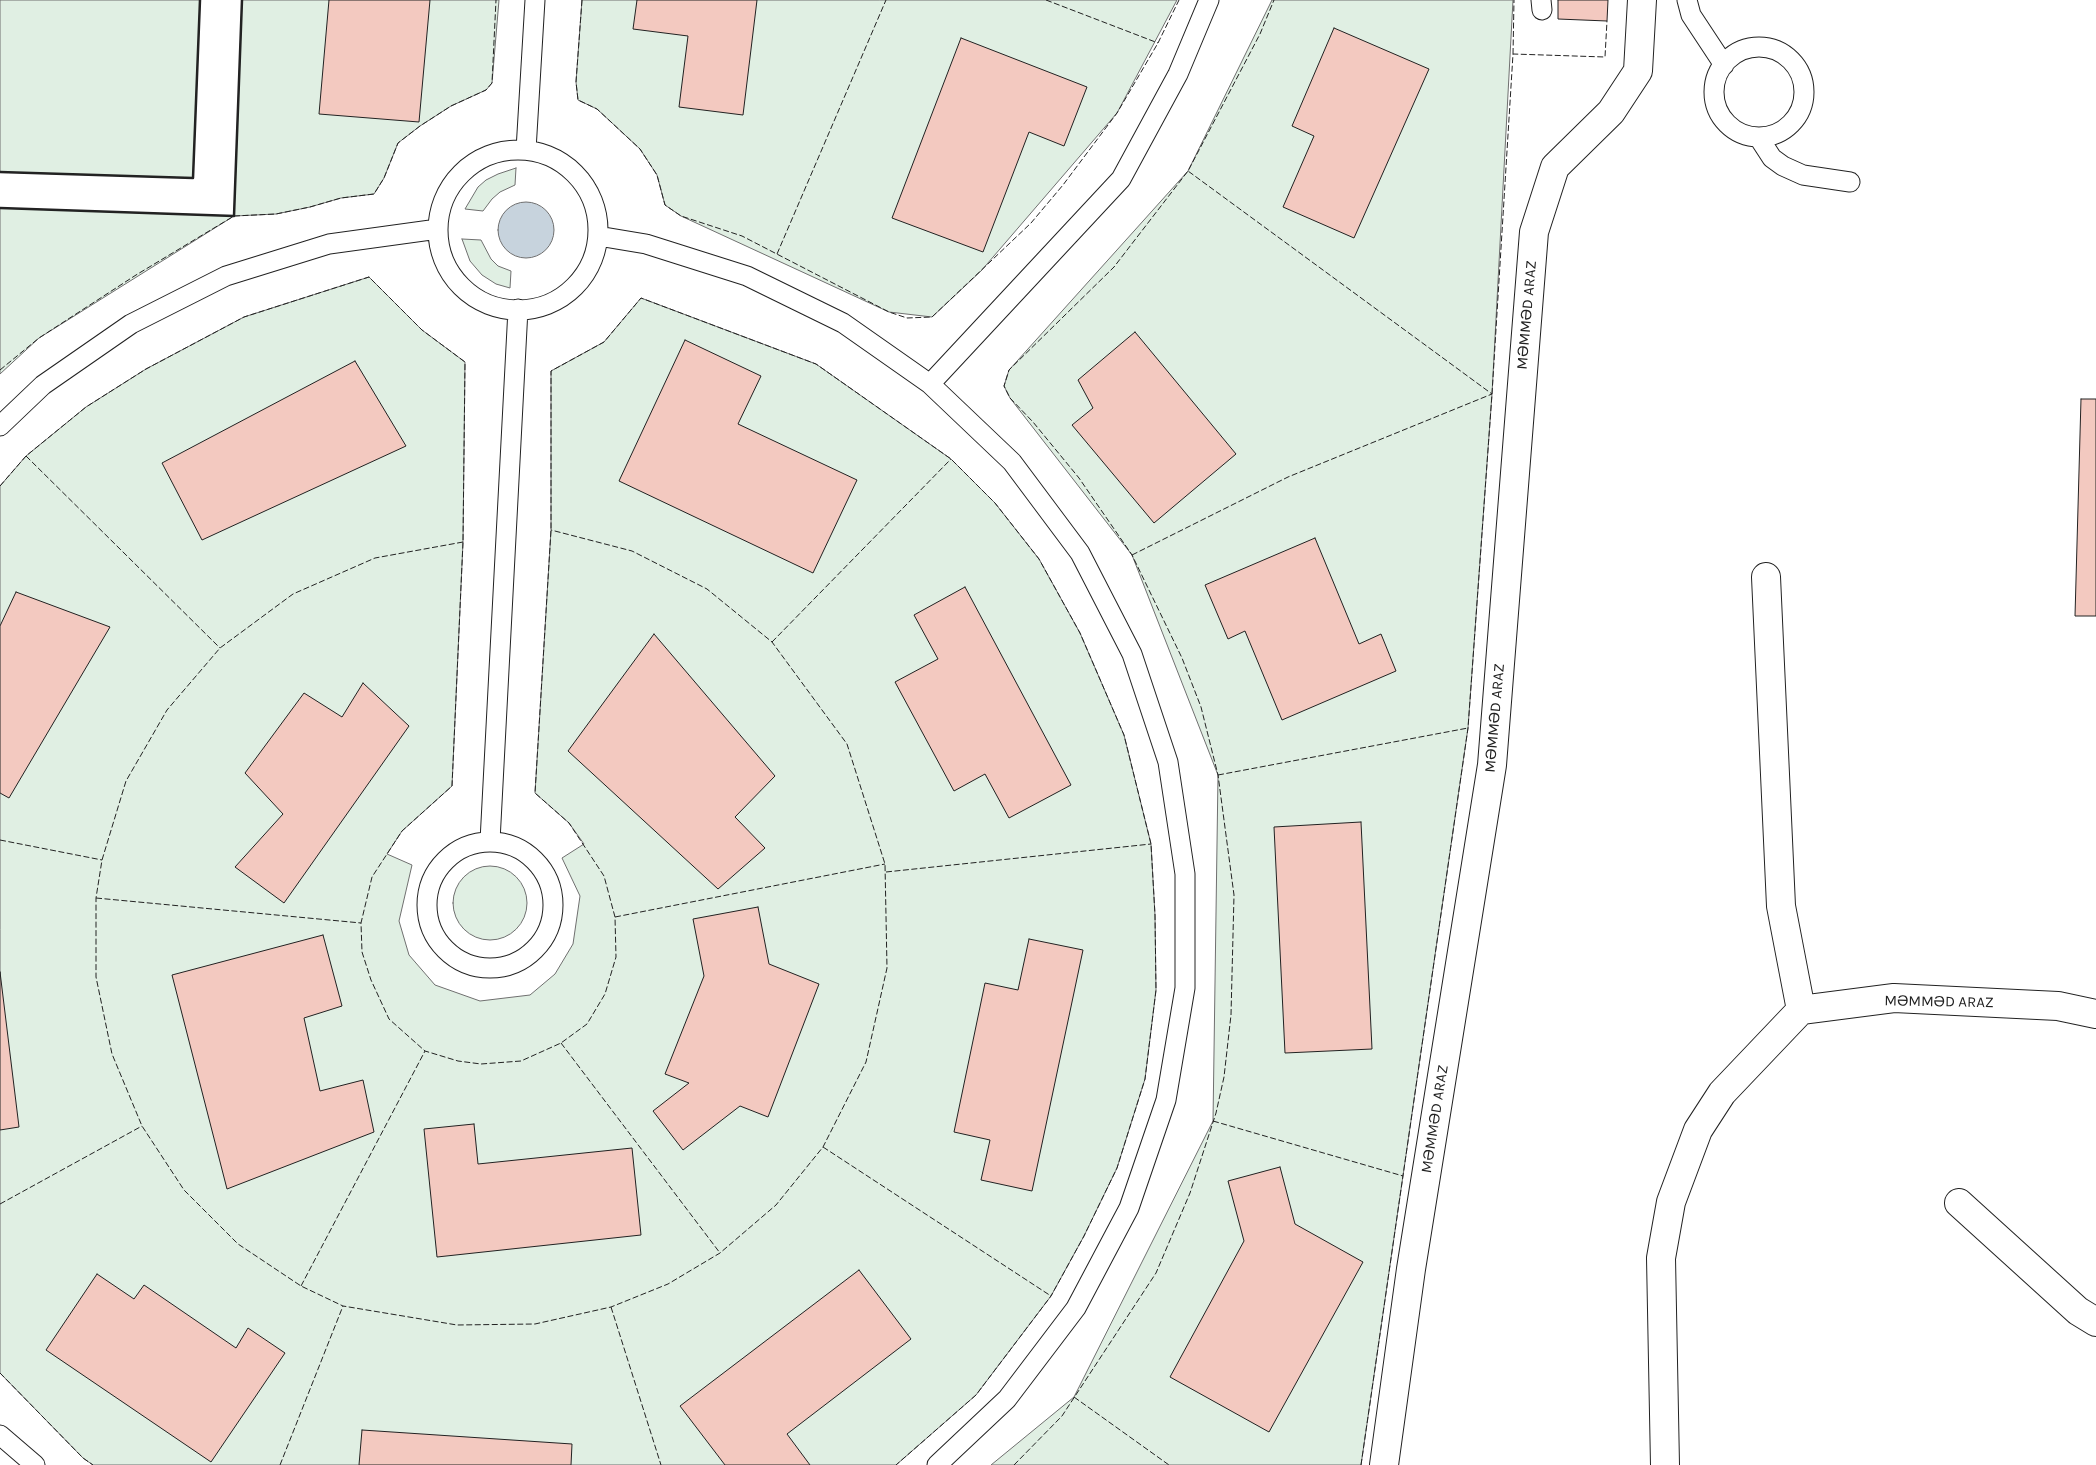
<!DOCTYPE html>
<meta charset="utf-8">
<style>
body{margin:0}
canvas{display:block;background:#fff}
</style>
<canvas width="2096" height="1465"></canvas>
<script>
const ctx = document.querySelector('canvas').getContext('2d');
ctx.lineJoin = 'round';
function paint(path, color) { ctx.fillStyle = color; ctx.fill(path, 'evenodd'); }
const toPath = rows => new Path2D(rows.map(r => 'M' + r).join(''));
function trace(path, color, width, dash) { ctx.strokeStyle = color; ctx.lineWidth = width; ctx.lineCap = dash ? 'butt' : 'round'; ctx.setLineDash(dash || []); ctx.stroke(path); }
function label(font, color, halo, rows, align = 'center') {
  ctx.font = font + ' Karla,sans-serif'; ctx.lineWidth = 4; ctx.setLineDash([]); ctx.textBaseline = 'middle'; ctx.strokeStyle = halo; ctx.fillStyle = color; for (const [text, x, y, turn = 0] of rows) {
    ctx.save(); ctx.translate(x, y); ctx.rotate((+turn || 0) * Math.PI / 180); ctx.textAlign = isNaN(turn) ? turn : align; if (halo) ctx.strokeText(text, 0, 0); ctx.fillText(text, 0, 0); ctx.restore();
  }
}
const green = toPath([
 [0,0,200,0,193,178,0,172,0,0],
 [242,0,499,0,492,83,486,90,451,106,420,126,398,143,384,178,374,194,341,198,310,207,276,214,234,216,39,338,0,374,0,208,234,216,242,0],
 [582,0,1177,0,1117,113,981,271,932,317,889,312,681,216,665,205,657,175,640,149,597,109,578,100,576,82,582,0],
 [1272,0,1513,0,1492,394,1468,728,1361,1465,991,1465,1074,1397,1213,1121,1218,775,1132,555,1010,398,1004,386,1009,370,1188,171,1272,0],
 [516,168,515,185,500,192,492,199,483,211,465,209,478,187,486,180,498,174,516,168],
 [462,239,481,240,491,259,498,266,511,271,510,288,496,284,482,275,470,261,462,239],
 [369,277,422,330,465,362,463,542,452,786,402,831,387,854,412,865,399,921,409,955,435,985,480,1001,530,995,555,974,573,944,580,896,562,858,584,844,569,823,535,793,551,530,551,371,604,342,641,298,816,364,951,459,995,503,1039,559,1080,633,1124,735,1151,844,1155,915,1156,990,1145,1079,1117,1168,1084,1236,1051,1296,976,1395,896,1465,93,1465,83,1458,0,1373,0,486,26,456,86,407,146,369,244,317,369,277],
 '453 903a37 37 0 1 1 74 0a37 37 0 1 1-74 0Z'
]);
paint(green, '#e0efe3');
trace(green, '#6f6f6f', 1);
const water = toPath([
 '498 230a28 28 0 1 1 56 0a28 28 0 1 1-56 0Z'
]);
paint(water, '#c7d3dd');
trace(water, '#6f6f6f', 1);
const building = toPath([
 [329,0,430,0,419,122,319,114,329,0],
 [637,0,757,0,743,115,679,107,688,36,633,29,637,0],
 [1558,0,1608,0,1607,21,1558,19,1558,0],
 [1334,28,1429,69,1354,238,1283,207,1314,136,1292,126,1334,28],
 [961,38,1087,87,1064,146,1029,132,983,252,892,218,961,38],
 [1135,332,1236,454,1154,523,1072,425,1093,408,1078,380,1135,332],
 [685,340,761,376,738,424,857,480,813,573,619,481,685,340],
 [355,361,406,446,202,540,162,463,355,361],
 [2081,399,2096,399,2096,616,2075,616,2081,399],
 [1315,538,1359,644,1381,634,1396,671,1282,720,1245,631,1228,639,1205,585,1315,538],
 [965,587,1071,785,1009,818,985,774,954,791,895,682,938,659,914,615,965,587],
 [16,592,110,627,9,798,0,793,0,626,16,592],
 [654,634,775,776,735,817,765,848,718,889,568,751,654,634],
 [363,683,409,726,284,903,235,867,283,814,245,773,304,693,342,717,363,683],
 [1361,822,1372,1049,1285,1053,1274,827,1361,822],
 [758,907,769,964,819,984,768,1117,740,1106,683,1150,653,1111,689,1083,665,1074,704,976,693,919,758,907],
 [323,935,342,1006,304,1018,320,1091,363,1080,374,1132,227,1189,172,975,323,935],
 [1029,939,1083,950,1032,1191,981,1180,990,1140,954,1132,985,983,1018,990,1029,939],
 [0,972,19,1127,0,1130,0,972],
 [474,1124,478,1164,632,1148,641,1235,437,1257,424,1129,474,1124],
 [1280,1167,1295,1224,1363,1262,1269,1432,1170,1377,1244,1241,1228,1181,1280,1167],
 [859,1270,911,1339,787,1434,810,1465,725,1465,680,1406,859,1270],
 [97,1274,134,1299,144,1285,236,1348,248,1328,285,1353,211,1462,46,1350,97,1274],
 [362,1430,572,1444,571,1465,359,1465,362,1430]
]);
paint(building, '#f3c9c0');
trace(building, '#222', 1);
const lane = toPath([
 [1541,0,1542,10],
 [1687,0,1691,15,1724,65],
 '1714 92a45 45 0 1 1 90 0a45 45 0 1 1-90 0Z',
 [1759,138,1772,158,1783,166,1803,175,1850,182],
 [526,150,535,0],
 '438 230a80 80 0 1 1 160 0a80 80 0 1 1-160 0Z',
 [598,236,646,244,747,276,843,323,930,384,1012,462,1080,553,1132,654,1168,762,1185,874,1185,988,1166,1100,1129,1208,1076,1308,1007,1399,937,1465],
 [930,384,1121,179,1178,74,1209,0],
 [0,426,43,385,131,324,226,276,329,244,438,229],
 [490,841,518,309],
 '427 905a63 63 0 1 1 126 0a63 63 0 1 1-126 0Z',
 [0,1435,35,1465]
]);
const street = toPath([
 [1766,577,1781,906,1801,1010],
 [1959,1203,2078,1311,2096,1322],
 [1384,1465,1411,1269,1492,765,1534,232,1555,167,1611,112,1638,71,1642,0],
 [1665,1465,1661,1258,1671,1202,1698,1130,1722,1093,1801,1010,1894,998,2058,1006,2096,1014]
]);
trace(lane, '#222', 21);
trace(street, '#222', 30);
trace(lane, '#fff', 19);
trace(street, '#fff', 28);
trace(toPath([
 [582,0,576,82,578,100,597,109,640,149,657,175,665,205,681,216,742,236,889,312,907,318,932,317,1031,223,1063,185,1117,113,1158,43,1179,0],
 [1046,0,1158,43],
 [1513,54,1514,0],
 [777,254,886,0],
 [0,370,39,338,136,275,234,216,276,214,310,207,341,198,374,194,384,178,398,143,420,126,451,106,486,90,492,83,496,0],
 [26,456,220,648],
 [0,486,26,456,86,407,146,369,244,317,369,277,422,330,465,362,463,542,452,786,402,831,372,877,361,923,362,952,371,980,389,1019,425,1051,458,1061,481,1064,521,1061,561,1043,587,1024,605,994,616,957,615,917,604,876,569,823,535,793,551,530,551,371,604,342,641,298,816,364,951,459,995,503,1039,559,1080,633,1124,735,1151,844,1155,915,1156,990,1145,1079,1117,1168,1084,1236,1051,1296,976,1395,896,1465],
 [463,542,375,558,293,594,220,648,167,710,126,781,102,860,96,898,96,977,112,1054,142,1126,184,1190,238,1244,301,1286,343,1306,457,1325,535,1324,611,1307,668,1284,720,1253,776,1205,823,1147,866,1062,887,968,885,864,847,744,772,642,707,589,632,551,551,530],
 [1132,555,1288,477,1492,394,1188,171],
 [772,642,951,459],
 [1218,775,1468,728],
 [0,840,102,860],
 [886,872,1151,844],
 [96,898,361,923],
 [615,917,885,864],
 [561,1043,720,1253],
 [1213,1121,1403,1176],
 [823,1147,1051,1296],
 [0,1204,142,1126],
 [301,1286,425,1051],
 [611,1307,661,1465],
 [0,1373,83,1458,93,1465],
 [1074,1397,1169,1465],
 [280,1465,343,1306],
 [1014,1465,1062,1416,1156,1273,1190,1193,1216,1113,1224,1077,1231,1015,1234,895,1218,775,1201,707,1182,658,1132,555,1079,478,1033,422,1010,398,1004,386,1009,370,1114,267,1188,171,1260,34,1274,0],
 [1361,1465,1468,728,1492,394,1513,54,1605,57,1607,21]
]), '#222', 1, [6, 2.5]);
trace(toPath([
 [0,172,193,178,200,0],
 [0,208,234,216,242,0]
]), '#222', 2.5);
label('15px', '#222', '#fff', [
 ["MƏMMƏD ARAZ",1527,315,-85],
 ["MƏMMƏD ARAZ",1495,718,-85],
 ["MƏMMƏD ARAZ",1939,1002,1],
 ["MƏMMƏD ARAZ",1435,1119,-81]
]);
</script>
